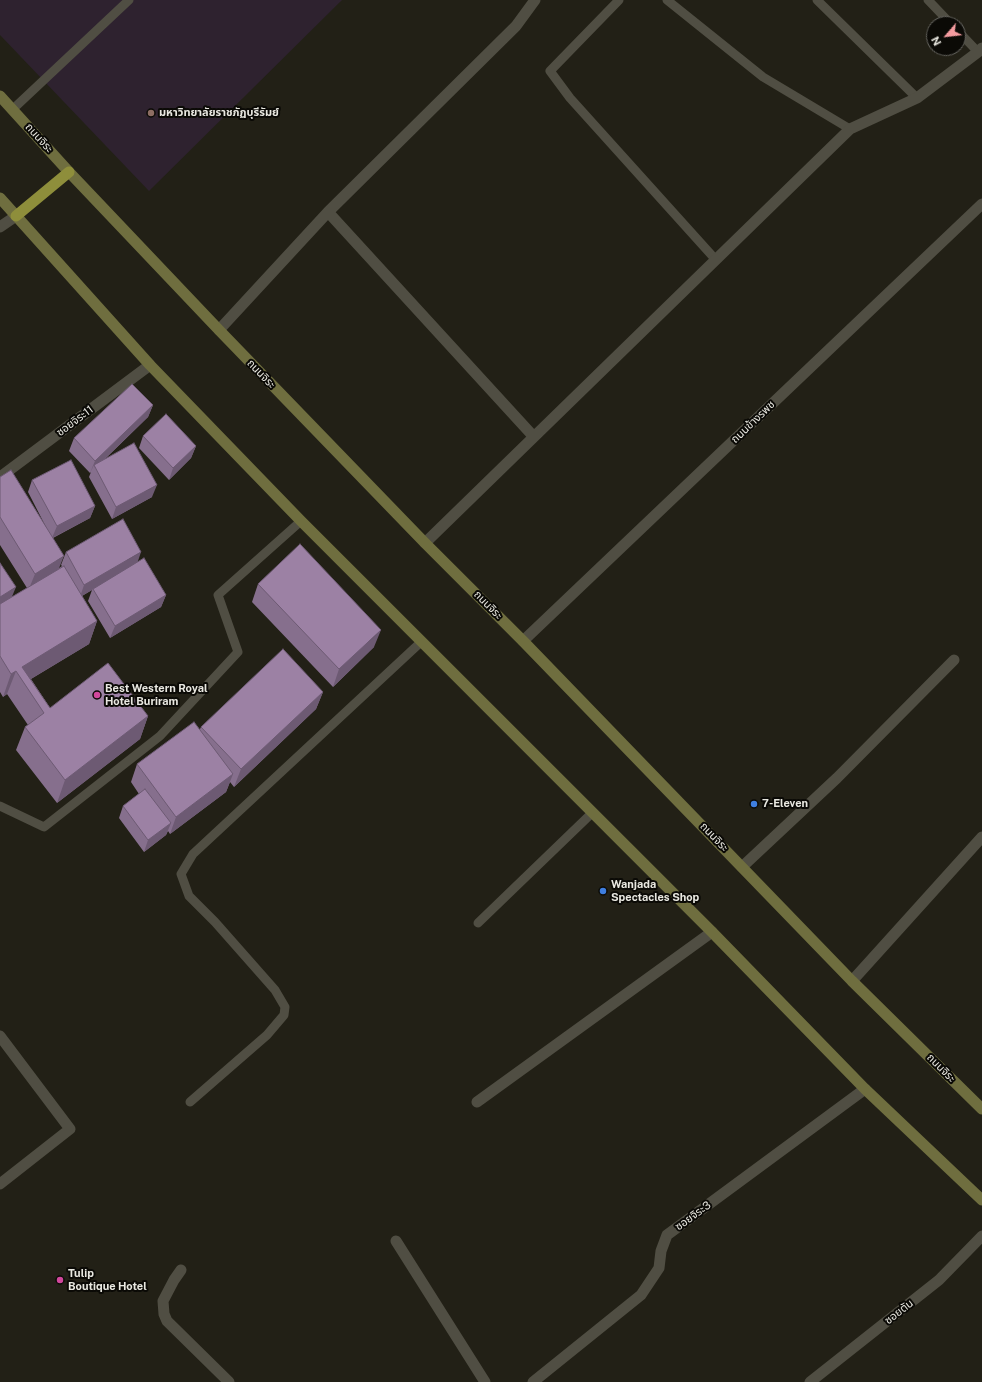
<!DOCTYPE html>
<meta charset="utf-8">
<style>
body{margin:0}
#map{position:relative;width:982px;height:1382px;overflow:hidden;background:#222016;font-family:"Public Sans",sans-serif}
canvas{display:block}
.north{position:absolute;left:926px;top:16px;width:40px;height:40px;box-sizing:border-box;background:#0b0a06;border:1px solid #64635e;border-radius:50%;rotate:242deg;font-size:11px;font-weight:700;line-height:16px;text-align:center;color:#e9e8e1}
.north::after{content:'';display:block;margin:auto;width:14px;height:18px;background:#f49b9f;clip-path:polygon(50% 0,100% 100%,50% 72%,0 100%)}
</style>
<div id="map">
<canvas width="982" height="1382"></canvas>
<div class="north">N</div>
</div>
<script>
const ctx = document.querySelector('canvas').getContext('2d');
ctx.lineJoin = 'round';
function paint(path, color) { ctx.fillStyle = color; ctx.fill(path, 'evenodd'); }
const toPath = rows => new Path2D(rows.map(r => 'M' + r).join(''));
function trace(path, color, width, dash) { ctx.strokeStyle = color; ctx.lineWidth = width; ctx.lineCap = dash ? 'butt' : 'round'; ctx.setLineDash(dash || []); ctx.stroke(path); }
function label(font, color, halo, rows, align = 'center') {
  ctx.font = font + ' "Public Sans","Noto Sans Thai",sans-serif'; ctx.lineWidth = 4; ctx.setLineDash([]); ctx.textBaseline = 'middle'; ctx.strokeStyle = halo; ctx.fillStyle = color; for (const [text, x, y, turn = 0] of rows) {
    ctx.save(); ctx.translate(x, y); ctx.rotate((+turn || 0) * Math.PI / 180); ctx.textAlign = isNaN(turn) ? turn : align; if (halo) ctx.strokeText(text, 0, 0); ctx.fillText(text, 0, 0); ctx.restore();
  }
}
paint(toPath([
 [0,0,342,0,149,191,0,35]
]), '#2e222f');
trace(toPath([
 [619,0,550,71,570,98,716,260],
 [667,0,763,77,850,129],
 [817,0,917,98],
 [928,0,951,24],
 [958,31,978,52],
 [13,109,129,0],
 [0,806,44,827,160,736,238,652,218,595,301,521],
 [478,923,592,813],
 [190,1102,267,1035,284,1015,285,1007,275,990,215,922,189,896,181,874,193,854,421,642]
]), '#504e43', 9);
trace(toPath([
 [219,330,328,212],
 [534,437,328,212,516,26,535,0],
 [0,477,150,365],
 [425,543,850,129,917,98,978,52,982,48],
 [523,641,982,204],
 [742,867,837,778,954,660],
 [852,981,982,837],
 [0,1036,70,1129,0,1184],
 [477,1102,712,932],
 [396,1241,485,1382],
 [181,1270,174,1280,163,1301,164,1314,167,1321,229,1382],
 [533,1382,641,1295,659,1268,661,1251,667,1235,865,1089],
 [810,1382,939,1280,982,1236]
]), '#504e43', 11);
trace(toPath([
 [0,227,16,216]
]), '#504e43', 11);
trace(toPath([
 [0,96,69,172,219,330,425,543,523,641,852,981,982,1109],
 [0,198,150,365,301,521,712,932,865,1089,982,1200]
]), '#6f6e3f', 11);
trace(toPath([
 [16,216,69,172]
]), '#8e8e3b', 11);
paint(toPath([
 [153,405,148,417,105,459,152,497,112,519,89,477,91,472,90,473,69,451,74,438],
 [143,436,196,446,191,458,169,480,139,448],
 [0,477,47,529,28,492,32,480,95,506,90,518,53,538,59,568,62,566,61,565,66,552,138,562,166,595,161,607,110,638,88,601,92,590,82,596,97,621,89,644,31,679,50,708,148,716,140,739,57,803,16,750,25,727,28,725,7,694,3,697,0,692,0,563,12,597,27,588,0,545],
 [258,584,374,647,333,687,252,602],
 [323,692,316,709,234,787,230,782,226,792,170,834,168,831,166,835,144,852,119,818,123,806,139,794,131,782,137,764,200,729,201,727]
]), '#866f8d');
paint(toPath([
 [153,405,148,417,95,468,94,465,90,473,95,461],
 [196,446,191,458,169,480,173,468],
 [157,485,152,497,112,519,116,507],
 [95,506,90,518,52,538,57,526],
 [141,552,137,564,93,589,92,590,80,597,84,585],
 [64,556,57,573,28,591,35,574],
 [16,587,11,599,0,607,0,597],
 [166,595,161,607,110,638,115,626],
 [97,621,89,644,24,683,22,667],
 [381,630,374,647,333,687,339,669],
 [16,671,7,694,3,697,11,674],
 [323,692,316,709,234,787,241,769],
 [148,716,140,739,57,803,65,780],
 [233,774,226,792,170,834,176,817],
 [171,823,166,835,144,852,148,840]
]), '#6d5a73');
const building = toPath([
 [132,384,153,405,95,461,74,438,132,384],
 [166,414,196,446,173,468,143,436,166,414],
 [134,443,157,485,116,507,94,465,134,443],
 [71,460,95,506,57,526,32,480,71,460],
 [11,470,64,556,35,574,0,517,0,477,11,470],
 [123,519,141,552,84,585,66,552,123,519],
 [300,544,381,630,339,669,258,584,300,544],
 [144,558,166,595,115,626,93,589,144,558],
 [0,563,16,587,0,597,0,563],
 [64,566,97,621,22,667,50,708,108,663,148,716,65,780,25,727,44,713,16,671,11,674,0,656,0,604,64,566],
 [283,649,323,692,241,769,201,727,283,649],
 [194,722,233,774,176,817,137,764,194,722],
 [145,789,171,823,148,840,123,806,145,789]
]);
paint(building, '#9c81a4');
trace(building, '#6d5a73', 1);
for (const [x, y, r, color] of [
 [151,113,4,"#8d6e63"],
 [97,695,4,"#d1479c"],
 [754,804,4,"#3f7fe0"],
 [603,891,4,"#3f7fe0"],
 [60,1280,4,"#d1479c"]
]) { const dot = new Path2D(); dot.arc(x, y, r, 0, 2 * Math.PI); ctx.fillStyle = color; ctx.fill(dot); trace(dot, '#0b0a06', 1.5); }
label('bold 11px', '#e9e8e1', '#0b0a06', [
 ["มหาวิทยาลัยราชภัฏบุรีรัมย์",159,113],
 ["Best Western Royal",105,689],
 ["Hotel Buriram",105,702],
 ["7-Eleven",762,804],
 ["Wanjada",611,885],
 ["Spectacles Shop",611,898],
 ["Tulip",68,1274],
 ["Boutique Hotel",68,1287]
], 'left');
label('11px', '#e9e8e1', '#0b0a06', [
 ["ถนนจิระ",39,138,48],
 ["ถนนจิระ",261,374,46],
 ["ซอยจิระ11",75,421,-37],
 ["ถนนข้างรพช",753,422,-44],
 ["ถนนจิระ",488,605,45],
 ["ถนนจิระ",714,837,46],
 ["ถนนจิระ",941,1068,45],
 ["ซอยจิระ3",693,1216,-36],
 ["ซอยตัน",899,1312,-38]
]);
</script>
